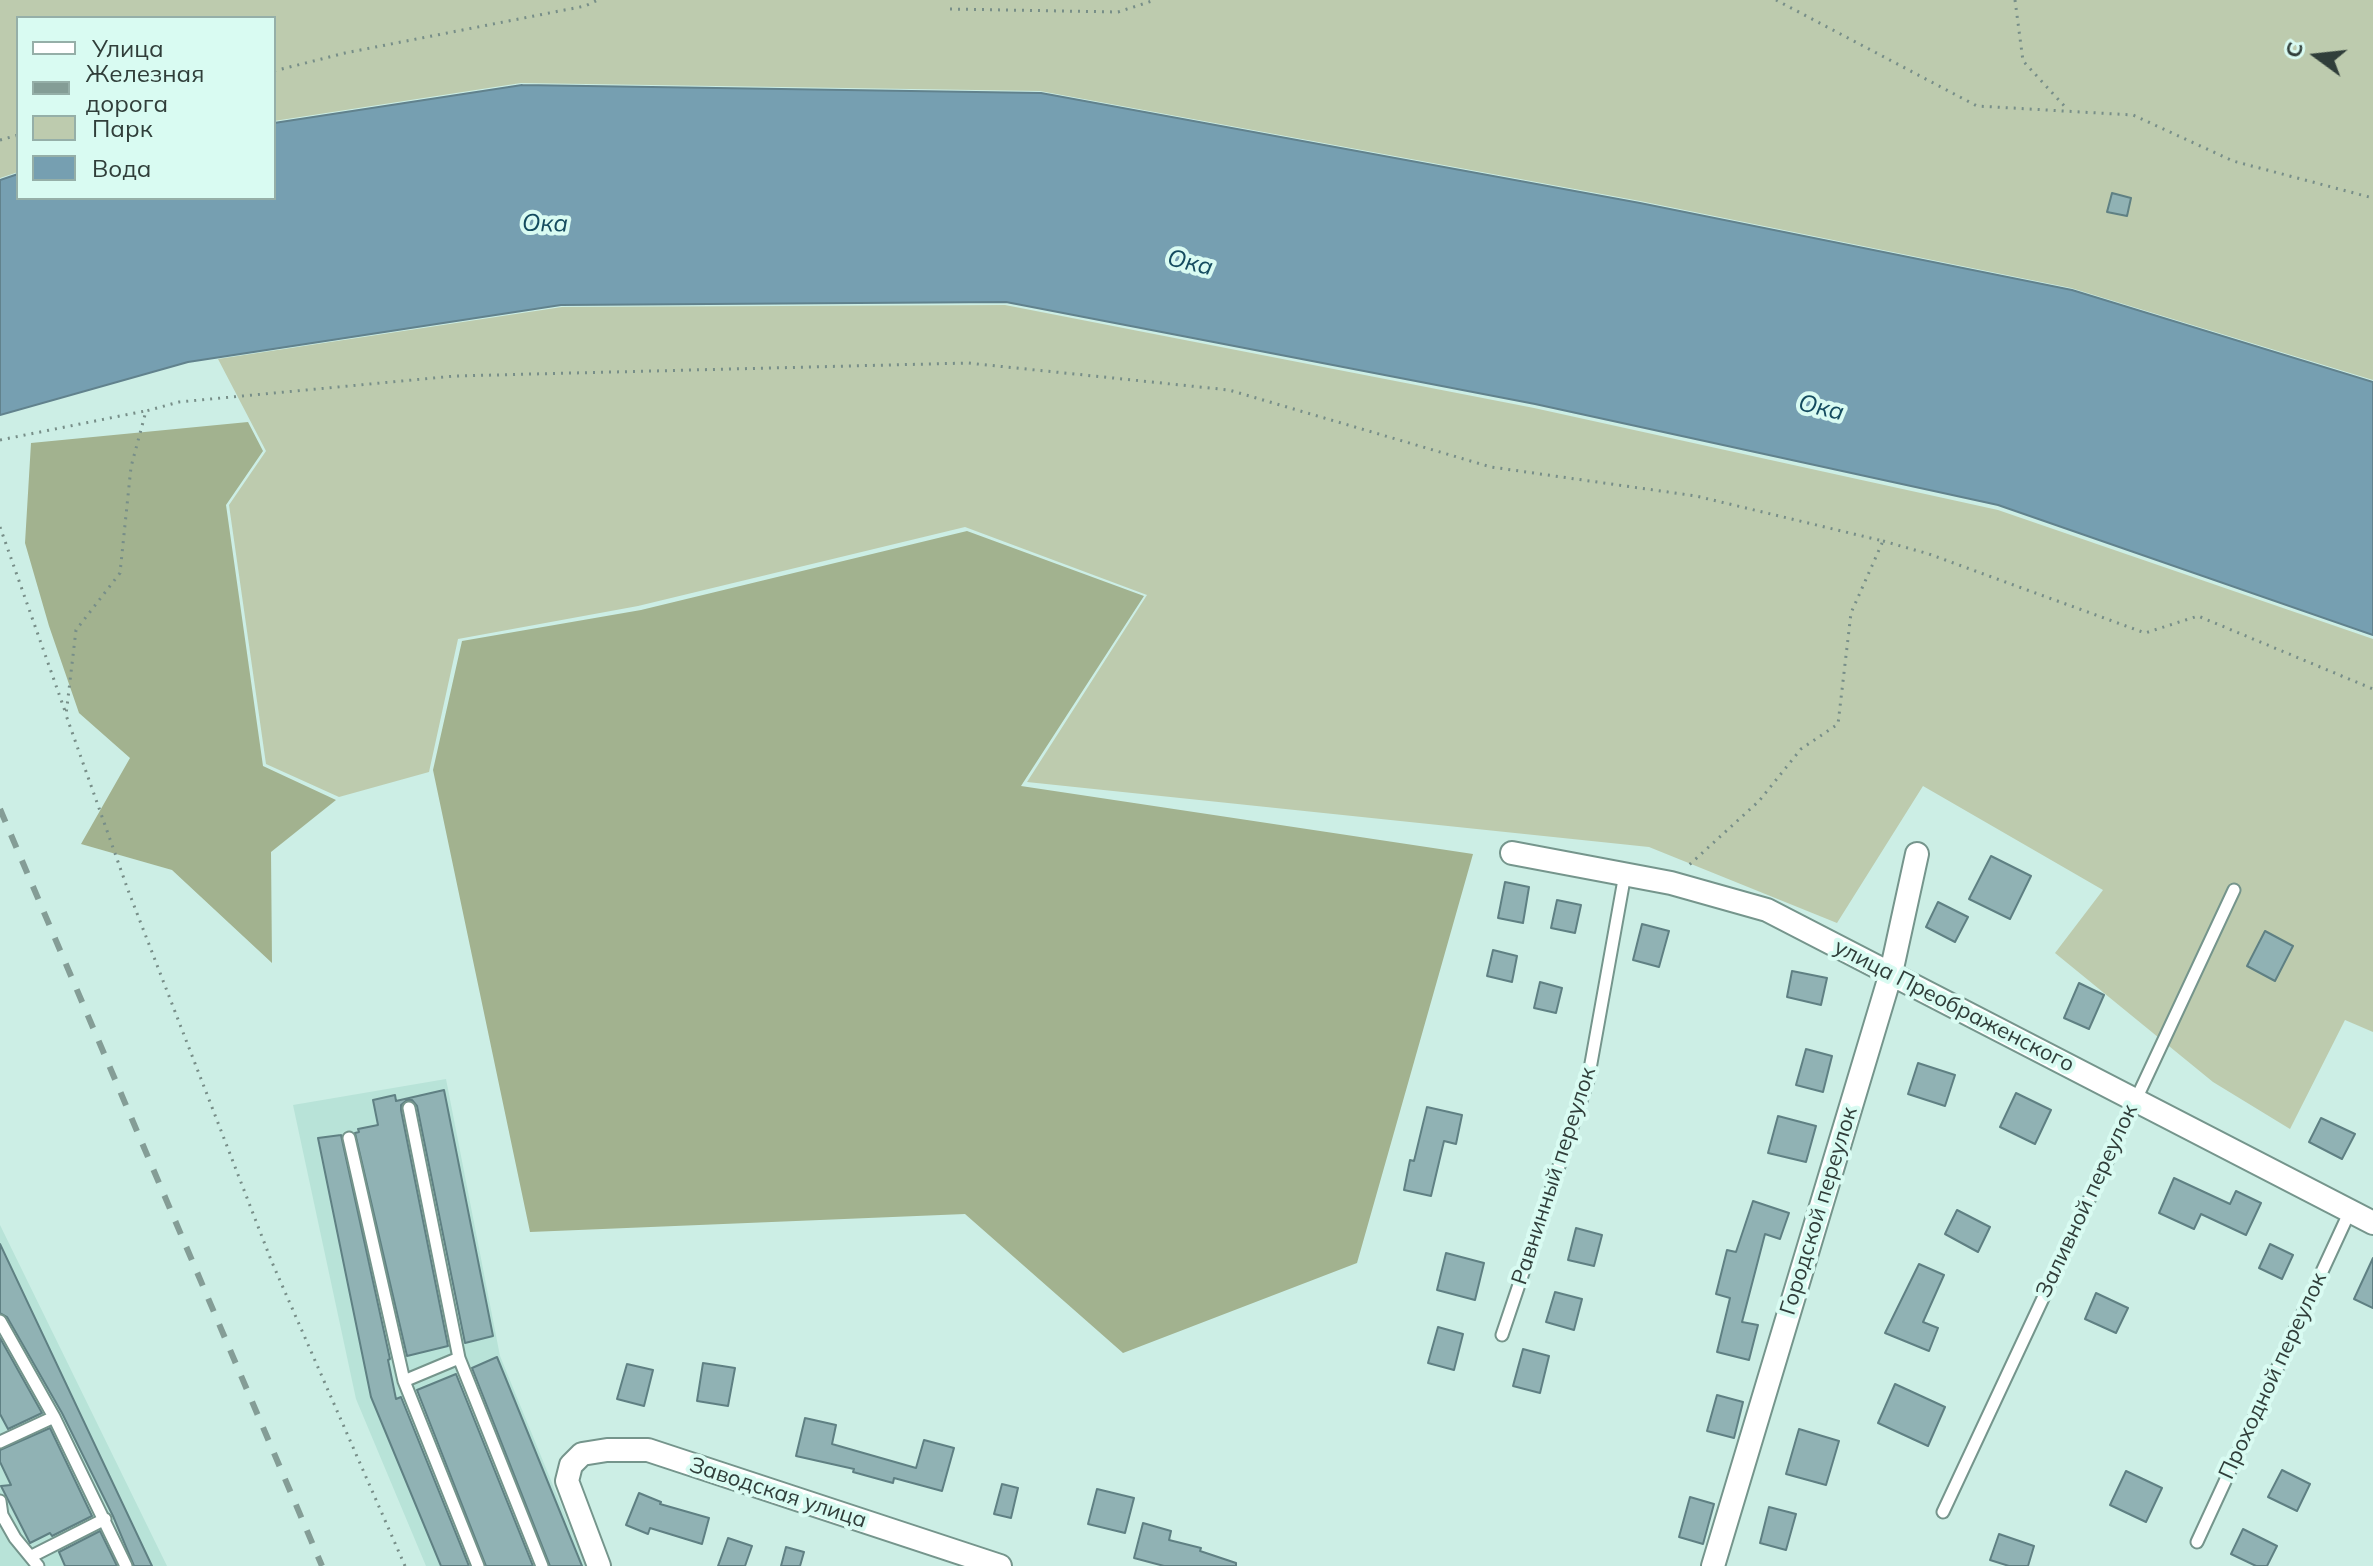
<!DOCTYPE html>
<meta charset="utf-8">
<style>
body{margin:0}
#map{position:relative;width:2373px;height:1566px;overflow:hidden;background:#cceee5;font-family:Mulish,sans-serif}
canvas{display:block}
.legend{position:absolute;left:16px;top:16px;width:260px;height:184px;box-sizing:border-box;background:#d9fbf2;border:2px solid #95afa8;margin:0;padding:10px 14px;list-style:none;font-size:24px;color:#303e3a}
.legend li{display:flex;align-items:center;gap:16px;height:40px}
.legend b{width:40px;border:2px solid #95afa8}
.north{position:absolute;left:2277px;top:16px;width:80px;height:80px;-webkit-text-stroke:6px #d9fbf2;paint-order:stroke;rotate:285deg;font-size:22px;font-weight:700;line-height:32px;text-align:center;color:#303e3a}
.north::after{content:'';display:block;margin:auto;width:28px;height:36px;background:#303e3a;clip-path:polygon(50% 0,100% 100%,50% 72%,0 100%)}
</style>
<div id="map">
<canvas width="2373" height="1566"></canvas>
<ul class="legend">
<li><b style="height:10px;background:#fff"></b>Улица</li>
<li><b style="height:10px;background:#849d96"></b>Железная дорога</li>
<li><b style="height:22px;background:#bdcbae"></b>Парк</li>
<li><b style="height:22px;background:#769fb1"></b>Вода</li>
</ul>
<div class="north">С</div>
</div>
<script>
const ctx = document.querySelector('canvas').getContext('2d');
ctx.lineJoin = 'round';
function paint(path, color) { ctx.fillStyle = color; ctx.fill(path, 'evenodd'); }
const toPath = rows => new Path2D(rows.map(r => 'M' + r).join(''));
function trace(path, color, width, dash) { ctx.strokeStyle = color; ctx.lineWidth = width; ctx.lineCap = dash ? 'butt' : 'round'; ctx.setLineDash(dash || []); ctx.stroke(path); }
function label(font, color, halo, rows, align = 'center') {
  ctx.font = font + ' Mulish,sans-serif'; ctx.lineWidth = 8; ctx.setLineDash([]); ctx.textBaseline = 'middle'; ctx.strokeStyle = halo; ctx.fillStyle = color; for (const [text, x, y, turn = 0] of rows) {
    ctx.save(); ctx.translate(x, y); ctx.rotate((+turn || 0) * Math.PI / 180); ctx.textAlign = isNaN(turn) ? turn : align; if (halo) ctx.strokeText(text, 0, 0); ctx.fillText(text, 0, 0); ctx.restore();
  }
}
paint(toPath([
 [446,1079,500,1356,586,1566,426,1566,356,1399,293,1105],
 [0,1225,24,1274,167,1566,0,1566]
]), '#b8e3d8');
paint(toPath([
 [0,0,2373,0,2373,380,2071,288,1640,201,1040,91,521,83,274,121,274,18,18,18,18,172,0,178],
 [1005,305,1534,408,1998,510,2373,639,2373,1032,2345,1020,2290,1129,2213,1082,2055,953,2103,890,1923,786,1837,923,1649,847,1027,782,1147,595,965,527,638,606,458,639,429,772,339,797,266,764,229,505,266,451,218,359,562,307]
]), '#bdcbae');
paint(toPath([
 [248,422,263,451,226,505,263,766,336,800,271,852,272,963,172,870,81,844,130,758,79,713,49,626,25,543,31,443],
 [967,531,1144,596,1021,786,1473,854,1357,1263,1123,1353,965,1214,530,1232,433,770,462,641,641,610]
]), '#a2b28f');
const water = toPath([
 [522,85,1041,93,1640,203,2072,290,2373,382,2373,635,1998,505,1535,404,1006,302,561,305,188,362,0,415,0,180,18,174,18,198,274,198,274,123,522,85]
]);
paint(water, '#769fb1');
trace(water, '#61828d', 2);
const building = toPath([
 [2112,193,2131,198,2127,216,2107,212,2112,193],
 [1991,856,2031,876,2010,919,1969,899,1991,856],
 [1505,882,1529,887,1523,923,1498,918,1505,882],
 [1557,900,1581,905,1575,933,1551,928,1557,900],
 [1938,902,1968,917,1955,942,1926,927,1938,902],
 [1642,924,1669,931,1659,967,1633,960,1642,924],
 [2265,931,2293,946,2275,981,2247,966,2265,931],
 [1493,950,1517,956,1512,982,1487,976,1493,950],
 [1792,971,1827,978,1821,1005,1787,997,1792,971],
 [1540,982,1562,988,1556,1013,1534,1008,1540,982],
 [2079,983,2104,995,2089,1029,2064,1018,2079,983],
 [1806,1049,1832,1056,1823,1092,1796,1085,1806,1049],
 [1918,1063,1955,1075,1945,1106,1908,1094,1918,1063],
 [444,1090,493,1336,465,1343,417,1106,412,1100,407,1100,401,1105,401,1110,448,1346,407,1356,355,1133,359,1132,358,1129,378,1125,373,1100,395,1095,396,1101,444,1090],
 [2016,1093,2051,1110,2035,1144,2000,1127,2016,1093],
 [1427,1107,1462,1115,1456,1144,1444,1141,1431,1196,1404,1190,1410,1160,1414,1161,1427,1107],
 [1778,1116,1816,1126,1806,1162,1768,1153,1778,1116],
 [2321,1118,2355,1134,2342,1159,2309,1142,2321,1118],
 [341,1135,390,1359,388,1360,396,1399,401,1397,469,1566,441,1566,371,1397,318,1138,341,1135],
 [2174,1178,2230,1204,2236,1191,2261,1203,2246,1235,2201,1214,2194,1229,2159,1213,2174,1178],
 [1753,1201,1789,1213,1780,1239,1765,1234,1742,1322,1758,1325,1749,1360,1717,1352,1730,1298,1716,1294,1727,1250,1736,1252,1753,1201],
 [1957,1210,1990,1227,1978,1252,1945,1234,1957,1210],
 [1576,1228,1602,1235,1594,1266,1568,1260,1576,1228],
 [0,1244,152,1566,134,1566,113,1516,62,1413,7,1317,0,1313,0,1244],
 [2270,1244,2293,1255,2282,1279,2259,1268,2270,1244],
 [1446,1253,1484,1263,1475,1300,1437,1290,1446,1253],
 [2373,1258,2373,1308,2354,1299,2373,1258],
 [1919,1264,1944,1275,1923,1322,1938,1328,1929,1351,1885,1333,1919,1264],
 [1555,1292,1582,1299,1574,1330,1546,1322,1555,1292],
 [2096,1293,2128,1308,2116,1333,2085,1319,2096,1293],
 [1438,1327,1463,1334,1454,1370,1428,1363,1438,1327],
 [0,1338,42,1413,8,1429,0,1414,0,1338],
 [1523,1349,1549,1356,1540,1393,1513,1386,1523,1349],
 [497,1357,582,1566,550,1566,472,1368,497,1357],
 [703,1363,735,1368,728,1406,697,1401,703,1363],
 [627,1364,653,1370,644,1406,617,1399,627,1364],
 [456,1374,533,1566,486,1566,417,1390,456,1374],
 [1895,1384,1945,1407,1928,1446,1878,1423,1895,1384],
 [1717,1395,1743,1402,1734,1438,1707,1431,1717,1395],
 [805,1418,836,1425,832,1444,916,1468,924,1440,954,1448,942,1491,894,1478,893,1483,853,1472,854,1469,796,1456,805,1418],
 [50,1428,92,1516,52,1536,50,1533,30,1543,1,1486,11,1485,0,1462,0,1450,50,1428],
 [1799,1429,1839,1441,1826,1485,1786,1474,1799,1429],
 [2282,1470,2310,1484,2297,1511,2268,1497,2282,1470],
 [2126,1471,2162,1488,2146,1522,2110,1505,2126,1471],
 [1002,1484,1018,1488,1011,1518,994,1514,1002,1484],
 [1097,1489,1134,1498,1125,1533,1088,1524,1097,1489],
 [639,1493,661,1502,660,1504,709,1518,702,1544,650,1528,648,1534,626,1525,639,1493],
 [1690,1497,1714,1504,1703,1544,1679,1537,1690,1497],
 [1769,1507,1796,1514,1786,1550,1760,1543,1769,1507],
 [1143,1523,1171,1531,1169,1540,1201,1548,1200,1551,1236,1563,1236,1566,1164,1566,1134,1558,1143,1523],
 [2243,1529,2277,1546,2267,1566,2256,1566,2231,1554,2243,1529],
 [100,1531,117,1566,65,1566,59,1552,100,1531],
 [1999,1534,2034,1546,2028,1566,2009,1566,1990,1560,1999,1534],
 [728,1538,752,1546,745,1566,718,1566,728,1538],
 [786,1547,804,1552,800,1566,781,1566,786,1547]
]);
paint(building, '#90b2b4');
trace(building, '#5f8083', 2);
const lane = toPath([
 [409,1108,459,1358,542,1566],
 [349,1138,404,1381,478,1566],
 [0,1321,54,1417,126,1566],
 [1502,1335,1588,1080,1625,874],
 [404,1381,459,1358],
 [0,1442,54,1417],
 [0,1501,2,1515,15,1538,38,1566],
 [1943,1512,2234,890],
 [2197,1542,2350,1211],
 [32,1556,105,1519]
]);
const street = toPath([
 [1512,853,1671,883,1767,910,2373,1223],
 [599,1566,567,1481,571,1465,582,1454,607,1450,648,1450,1000,1566],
 [1713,1566,1891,973,1917,854]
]);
trace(lane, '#75958c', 15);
trace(street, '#75958c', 26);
trace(toPath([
 [1776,0,1977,106,2133,115,2233,161,2373,198],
 [2015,0,2023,61,2068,110],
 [950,9,1118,12,1155,0],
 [274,71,345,53,585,6,598,0],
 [0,140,18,135],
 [0,440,145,411],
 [0,527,65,711],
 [1883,541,1929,554,2145,633,2198,616,2373,689],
 [405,1566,271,1260,128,890,66,715,76,630,120,573,131,467,146,411,179,402,455,376,968,363,1229,390,1491,467,1696,496,1883,541,1851,613,1838,724,1801,749,1759,801,1688,866]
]), '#778e88', 3, [2, 6]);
trace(lane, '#fff', 11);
trace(street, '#fff', 22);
trace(toPath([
 [0,809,322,1566]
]), '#849d96', 6, [14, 14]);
label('22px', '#303e3a', '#d9fbf2', [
 ["улица Преображенского",1954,1006,27],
 ["Равнинный переулок",1554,1176,-72],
 ["Заливной переулок",2087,1201,-65],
 ["Городской переулок",1819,1211,-73],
 ["Проходной переулок",2273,1376,-65],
 ["Заводская улица",778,1493,18]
]);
label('italic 24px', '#144b5f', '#d9fbf2', [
 ["Ока",545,224,1],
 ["Ока",1190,263,13],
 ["Ока",1821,408,13]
]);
</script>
